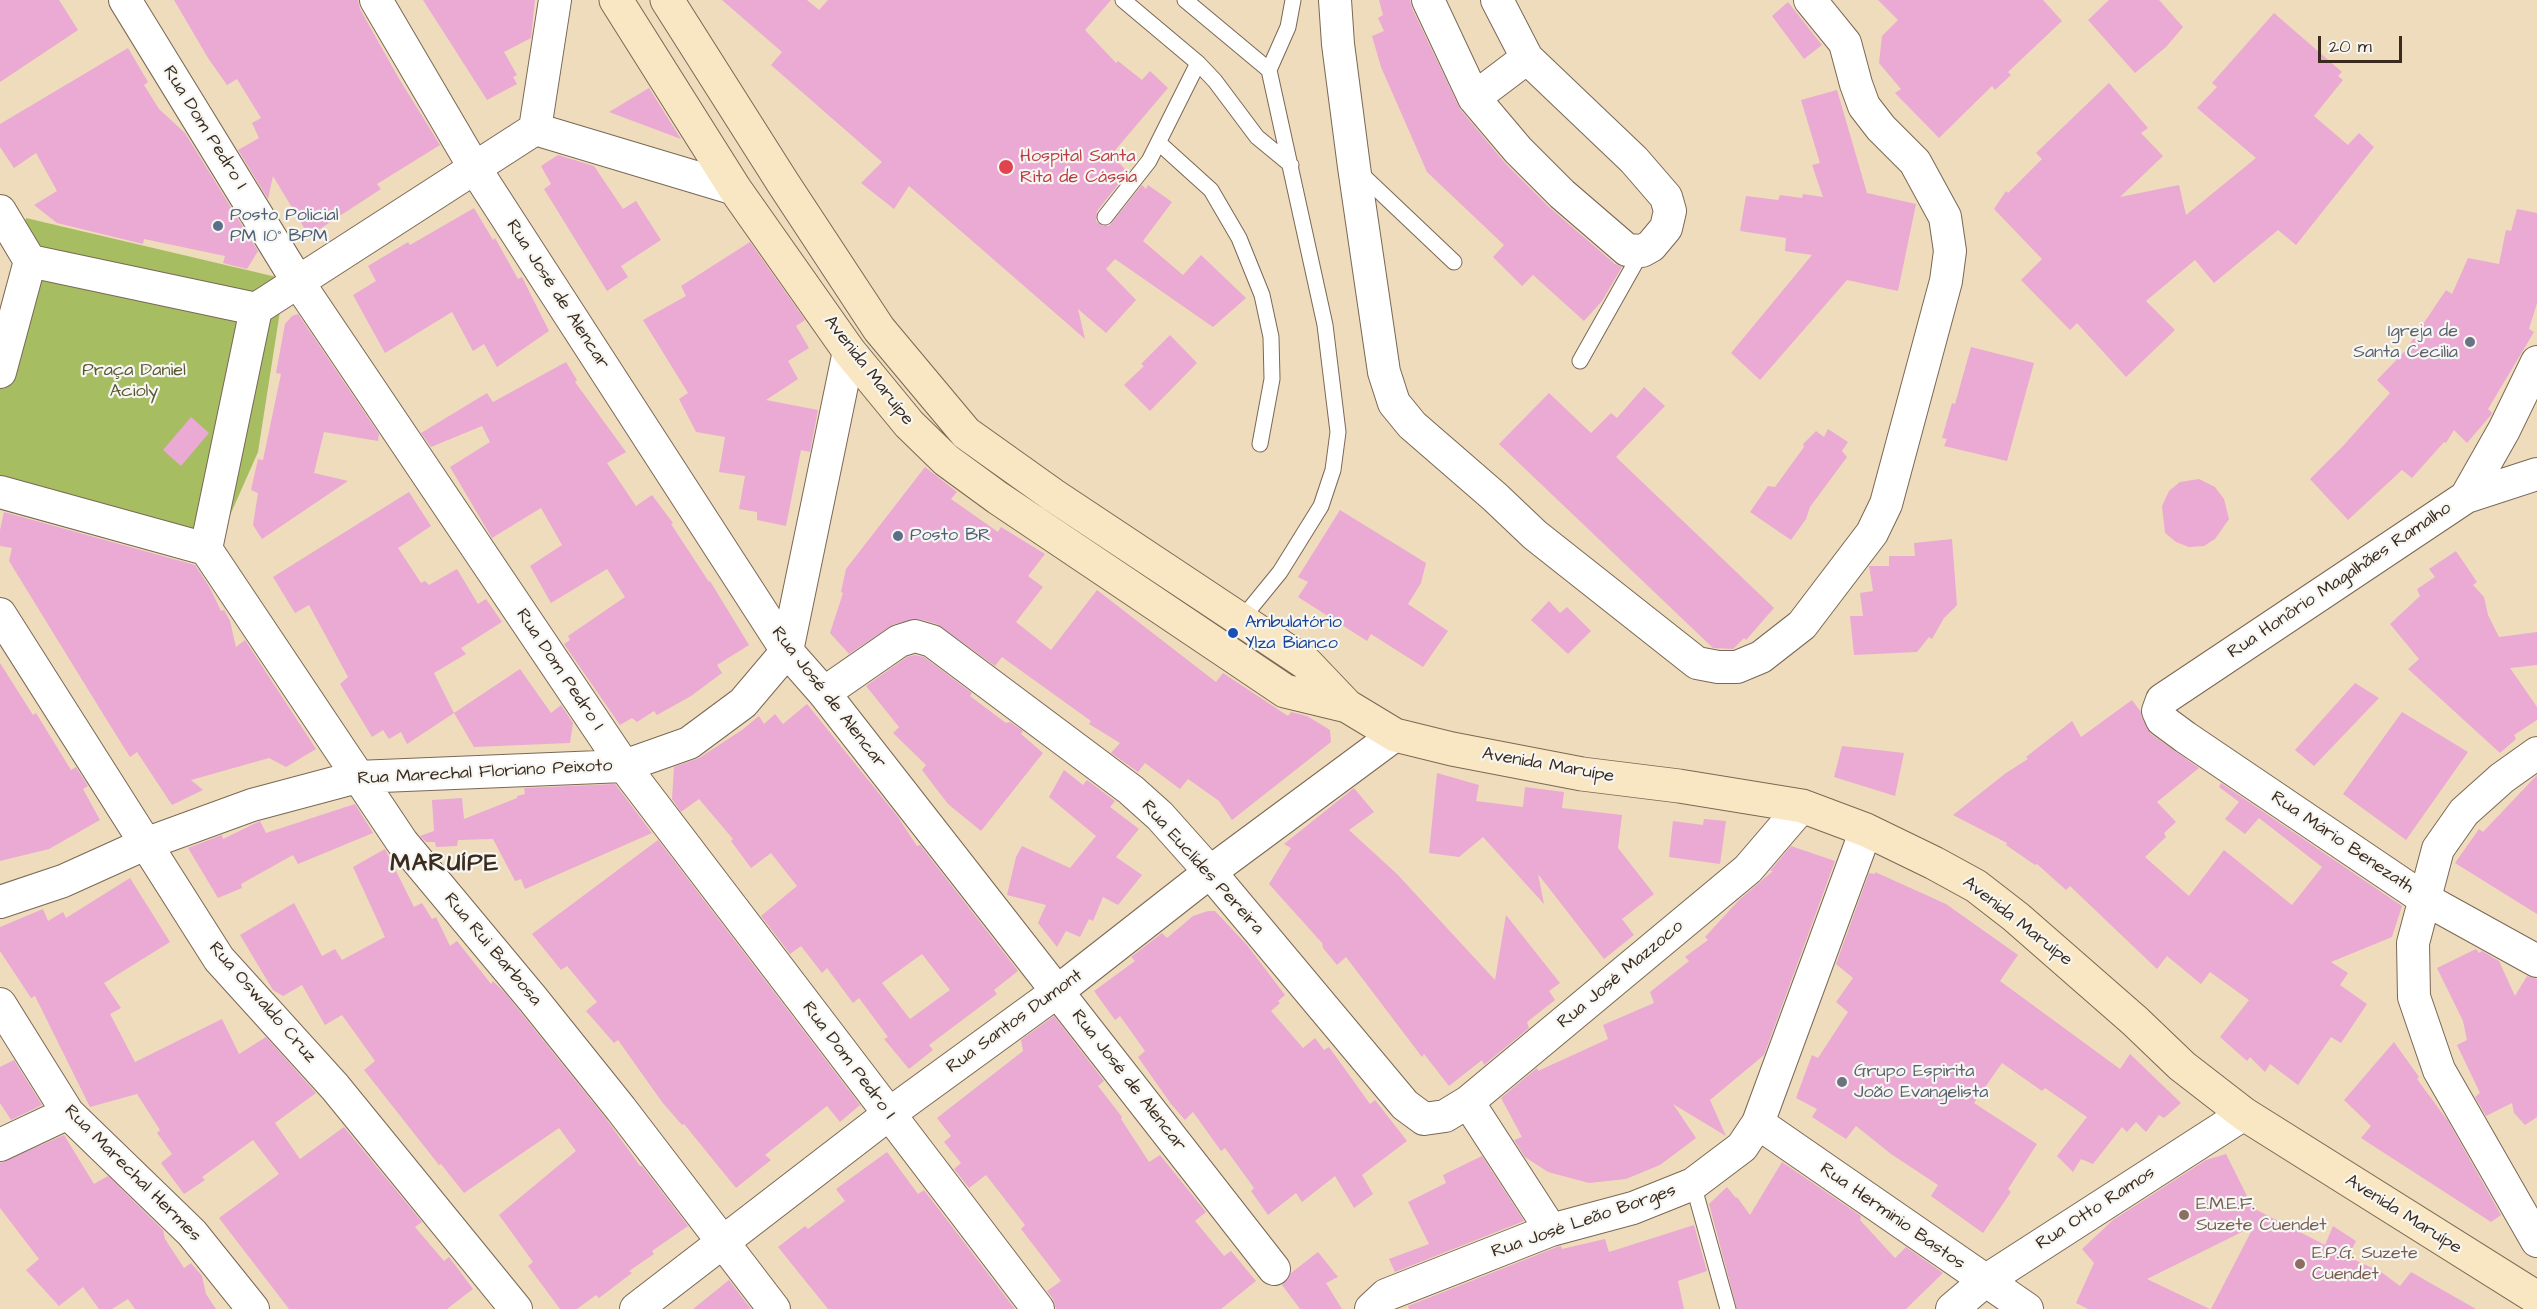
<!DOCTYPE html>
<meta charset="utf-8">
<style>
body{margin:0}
#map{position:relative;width:2537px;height:1309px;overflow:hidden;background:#efdcbc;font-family:"Architects Daughter",sans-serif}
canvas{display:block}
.scale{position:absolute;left:2318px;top:36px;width:84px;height:27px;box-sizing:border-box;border:3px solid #3b2a1e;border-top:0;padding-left:8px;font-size:18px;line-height:21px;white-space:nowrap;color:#3b2a1e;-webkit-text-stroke:4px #f6f6f2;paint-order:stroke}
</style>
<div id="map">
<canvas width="2537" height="1309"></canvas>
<div class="scale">20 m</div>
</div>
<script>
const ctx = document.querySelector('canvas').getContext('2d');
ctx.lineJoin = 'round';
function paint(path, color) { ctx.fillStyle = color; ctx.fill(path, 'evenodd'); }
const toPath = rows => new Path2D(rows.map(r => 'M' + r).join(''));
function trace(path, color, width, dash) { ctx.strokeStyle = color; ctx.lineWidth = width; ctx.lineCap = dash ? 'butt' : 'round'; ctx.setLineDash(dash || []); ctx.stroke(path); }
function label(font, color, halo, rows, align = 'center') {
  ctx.font = font + ' "Architects Daughter",sans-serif'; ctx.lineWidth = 4.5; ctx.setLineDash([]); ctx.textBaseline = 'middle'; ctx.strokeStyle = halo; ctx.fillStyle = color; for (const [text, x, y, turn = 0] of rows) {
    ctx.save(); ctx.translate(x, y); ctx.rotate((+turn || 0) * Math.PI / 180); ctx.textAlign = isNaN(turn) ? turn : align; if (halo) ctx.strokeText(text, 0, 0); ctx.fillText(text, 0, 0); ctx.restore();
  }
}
paint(toPath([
 [26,218,285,279,258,452,212,556,0,498,0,315]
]), '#a7bd62');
paint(toPath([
 [0,0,59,0,78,30,0,82],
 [174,0,358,0,360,9,398,77,440,145,377,184,381,189,309,236,273,176,268,199,238,150,259,138,252,123,261,118,237,79,227,85,208,58],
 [423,0,535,0,531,38,504,52,517,75,513,77,517,84,487,100],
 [722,0,807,0,819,10,828,0,1111,0,1085,30,1116,63,1118,61,1142,80,1150,71,1168,88,1111,155,1128,172,1097,211,1096,221,1103,226,1109,226,1142,185,1146,189,1148,185,1172,202,1143,241,1183,275,1201,255,1246,298,1213,327,1115,259,1106,269,1136,300,1106,333,1078,309,1085,339,909,186,894,209,861,183,882,162,771,65,782,52],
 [1379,0,1410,0,1412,8,1460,109,1505,163,1549,207,1615,264,1622,267,1602,301,1584,321,1533,275,1522,286,1493,257,1504,245,1427,172,1381,67,1372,36,1384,31,1378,18,1383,15],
 [1878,0,2043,0,2062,21,2008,72,2011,75,1995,90,1992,86,1939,138,1895,93,1901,89,1879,63,1882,36,1898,20],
 [2109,0,2159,0,2183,27,2166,47,2135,73,2088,20],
 [1788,2,1822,45,1804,59,1772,16],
 [2274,13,2342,72,2338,76,2343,80,2314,116,2348,145,2359,133,2374,147,2296,245,2278,230,2214,283,2195,260,2146,301,2175,330,2126,377,2077,323,2070,330,2021,280,2042,259,1994,209,2006,191,2008,193,2042,159,2036,153,2109,83,2148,128,2141,133,2163,156,2120,197,2179,185,2186,215,2256,158,2197,108,2217,87,2212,83],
 [128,48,148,82,144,85,159,109,185,133,258,251,247,269,223,263,225,256,144,239,143,244,57,223,34,205,57,191,36,153,14,168,0,147,0,124],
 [649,88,681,139,609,112],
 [1837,90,1867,193,1916,204,1898,291,1847,280,1760,380,1731,353,1812,255,1785,251,1786,238,1740,231,1746,196,1778,200,1780,195,1802,198,1803,194,1823,197,1812,165,1820,163,1801,100],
 [558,155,594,166,623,209,636,201,661,240,621,266,628,277,607,291,544,189,551,184,541,166],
 [474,208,493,240,495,238,518,279,522,277,549,331,497,367,484,344,473,351,452,312,385,353,353,295,376,281,368,266,408,242,410,245],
 [2517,209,2537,213,2537,303,2529,329,2534,332,2488,409,2492,413,2491,415,2467,443,2454,430,2446,443,2444,442,2412,478,2402,470,2348,520,2310,479,2344,445,2390,393,2377,380,2405,351,2446,290,2452,294,2468,258,2499,264,2506,230,2511,231],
 [750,242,805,320,796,326,809,348,788,361,798,379,766,400,818,410,810,452,801,450,786,526,757,520,757,512,739,509,745,476,719,472,725,437,696,432,679,399,688,393,643,320,686,296,681,286],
 [298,314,379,434,378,441,324,432,314,473,348,481,262,539,253,525,258,493,251,490,258,459,263,460,281,374,276,373,285,324,292,316],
 [1170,335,1197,363,1150,411,1124,385,1144,366,1141,364],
 [1971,347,2034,363,2007,461,1944,446,1947,439,1942,438,1952,403,1955,404],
 [566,362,577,380,575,382,626,452,607,463,636,506,652,495,673,523,671,524,709,582,710,581,749,645,717,665,722,673,691,696,657,715,654,711,637,722,632,718,620,725,564,644,570,640,568,636,625,597,607,569,551,603,530,566,562,545,541,508,492,538,450,467,490,442,482,426,431,447,421,433,487,393,493,402],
 [1644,387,1665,406,1616,457,1774,608,1746,640,1744,638,1733,649,1713,648,1499,444,1549,393,1591,433,1611,413,1617,418],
 [191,417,209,433,181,466,163,450],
 [1828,429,1848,442,1842,451,1847,457,1810,507,1806,519,1791,540,1750,512,1768,486,1775,487,1804,447,1803,444,1816,431,1824,437],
 [925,467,957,492,951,499,998,532,1001,527,1045,554,1028,576,1043,587,1016,622,1051,650,1097,590,1216,682,1223,673,1288,716,1291,712,1307,716,1330,730,1331,742,1232,820,1219,801,1188,779,1180,789,1145,763,1138,772,1111,753,1120,743,1089,724,1091,721,1002,657,995,666,937,624,919,619,894,624,849,654,830,633,843,593,841,592,846,569],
 [2199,479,2215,487,2224,499,2229,519,2215,539,2204,546,2189,547,2176,542,2165,533,2162,506,2169,491,2180,482],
 [409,492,431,526,398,548,421,583,425,581,429,585,457,569,478,604,486,599,502,622,461,648,466,654,434,673,454,713,407,744,401,732,389,739,383,730,372,737,340,684,348,677,309,605,295,613,273,577],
 [1340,510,1426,563,1421,583,1408,604,1448,631,1423,667,1371,634,1367,641,1298,597,1308,582,1298,577],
 [4,512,195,565,210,588,221,611,224,610,230,621,236,647,245,640,316,749,286,767,269,758,191,780,203,790,172,805,137,752,130,757,108,722,9,561,12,548,0,546,0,530],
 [1952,539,1957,605,1944,618,1932,639,1929,637,1917,652,1854,655,1850,616,1863,616,1860,593,1873,591,1869,566,1889,566,1889,556,1915,556,1914,543],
 [2456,551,2477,582,2473,585,2484,597,2488,615,2499,637,2537,632,2537,665,2510,668,2537,707,2537,720,2514,735,2516,739,2500,753,2408,669,2419,659,2390,624,2420,596,2417,589,2435,577,2429,569],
 [1549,601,1560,613,1567,607,1591,631,1568,654,1531,620],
 [915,655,924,657,972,693,970,696,1006,723,1010,722,1023,731,1021,734,1043,753,981,831,948,804,922,770,926,765,893,733,899,727,866,686,907,657],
 [0,663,33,715,36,713,71,770,76,767,88,786,83,789,100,820,49,849,0,861],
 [520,669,551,713,561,705,573,723,570,743,474,747,454,713],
 [2355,683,2379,698,2314,766,2295,750],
 [2132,700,2141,712,2142,718,2151,734,2199,768,2157,802,2176,822,2164,833,2166,837,2145,857,2189,896,2224,850,2292,905,2322,867,2259,818,2245,834,2225,819,2239,802,2219,787,2221,783,2402,906,2392,937,2331,962,2348,973,2340,985,2367,1004,2341,1043,2331,1037,2298,1085,2270,1064,2265,1072,2250,1057,2247,1061,2220,1037,2249,1000,2210,972,2201,984,2167,956,2157,969,2070,886,2066,890,2037,864,2035,865,2006,845,2007,843,1953,815,2006,773,2028,759,2026,757,2072,721,2081,737],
 [807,704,898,817,917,846,920,845,1018,971,994,990,997,994,929,1045,933,1050,909,1069,884,1039,888,1037,859,998,853,1003,827,968,822,973,801,946,790,954,761,916,797,886,771,853,751,868,731,841,733,839,699,799,681,812,672,799,674,767,699,758,742,730,759,716,764,724,775,714,783,724],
 [922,954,950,990,910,1019,882,983],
 [2402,712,2468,752,2406,840,2343,794],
 [1842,746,1904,753,1895,796,1834,777],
 [1064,770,1083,785,1087,780,1115,801,1110,807,1139,829,1116,857,1142,875,1118,905,1103,897,1093,921,1089,919,1080,937,1066,931,1057,947,1038,923,1046,905,1007,895,1016,857,1022,846,1070,868,1096,836,1049,797],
 [1437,773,1479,785,1476,801,1523,807,1525,787,1564,792,1562,808,1622,815,1618,848,1654,894,1622,919,1634,935,1604,959,1538,874,1544,904,1483,837,1459,857,1429,853],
 [2537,775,2537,914,2455,863,2479,829,2483,832],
 [615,784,652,833,525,889,521,879,515,881,493,839,458,840,457,846,436,847,435,842,426,842,420,836,434,831,432,800,462,798,464,819,517,798,517,796,525,794,524,788],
 [1354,788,1374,812,1349,830,1397,874,1495,980,1506,915,1560,983,1549,991,1555,1000,1527,1022,1529,1028,1484,1065,1482,1060,1449,1086,1424,1054,1422,1057,1346,957,1337,965,1323,948,1322,943,1269,884,1291,848,1284,844],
 [355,804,373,833,298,864,293,855,241,884,242,888,218,898,188,848,222,835,223,839,260,821,266,833],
 [1704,819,1726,821,1720,864,1669,857,1673,821,1703,825],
 [658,840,860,1105,840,1122,827,1106,765,1155,771,1160,736,1188,684,1124,682,1125,662,1102,618,1040,614,1043,586,1011,597,1002,567,966,561,970,532,934],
 [1791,846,1835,861,1764,1055,1710,1100,1726,1136,1673,1104,1696,1138,1660,1165,1626,1179,1589,1183,1548,1172,1525,1157,1514,1140,1522,1137,1501,1098,1537,1068,1538,1071,1608,1039,1603,1025,1654,1003,1650,992,1689,961,1685,957,1708,940,1705,937,1739,900,1773,871,1770,871],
 [385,849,414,907,422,903,432,919,436,917,450,946,457,941,491,984,493,981,505,993,607,1120,640,1166,642,1166,688,1226,652,1251,654,1254,629,1271,632,1273,599,1298,596,1295,577,1309,560,1309,528,1266,533,1262,499,1215,576,1151,559,1128,464,1193,441,1164,439,1165,364,1070,375,1061,342,1015,325,1025,302,985,283,996,273,990,240,935,294,903,322,956,335,949,342,960,385,937,353,867],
 [1875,872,1946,904,2018,955,2000,981,2120,1069,2130,1054,2181,1103,2164,1118,2159,1115,2146,1132,2136,1122,2127,1132,2122,1127,2093,1164,2081,1159,2073,1172,2057,1156,2087,1117,2045,1088,2042,1091,2002,1063,1974,1103,2037,1144,2008,1189,2011,1192,1983,1233,1931,1196,1938,1185,1891,1154,1856,1126,1846,1139,1812,1117,1817,1109,1796,1098,1812,1055,1818,1058,1848,1012,1836,1002,1853,978,1836,964,1869,873,1875,874],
 [130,878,170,942,104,983,121,1008,110,1014,135,1062,222,1019,239,1054,266,1037,316,1093,275,1123,300,1159,344,1127,422,1222,415,1227,444,1261,449,1257,473,1289,447,1309,289,1309,219,1218,279,1174,253,1140,202,1177,205,1180,184,1194,161,1163,172,1154,157,1133,160,1130,137,1094,90,1107,35,996,31,998,0,951,0,927,43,909,48,921,63,912,66,918],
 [1208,911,1215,911,1247,945,1285,995,1278,1001,1280,1003,1271,1011,1303,1048,1315,1038,1324,1050,1329,1047,1370,1104,1375,1100,1407,1141,1362,1175,1373,1194,1354,1208,1335,1176,1302,1202,1296,1193,1268,1215,1251,1191,1254,1188,1225,1148,1221,1151,1193,1112,1185,1120,1171,1104,1138,1057,1145,1051,1120,1016,1115,1020,1094,991,1135,961,1131,957,1162,933,1167,938,1193,916],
 [2476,949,2479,953,2482,951,2499,961,2515,996,2527,976,2537,979,2537,1117,2525,1125,2514,1113,2512,1103,2486,1116,2475,1097,2480,1093,2457,1045,2467,1040,2463,1021,2437,968],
 [1054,1016,1104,1081,1098,1086,1122,1117,1121,1119,1149,1162,1160,1155,1206,1212,1195,1221,1224,1256,1231,1251,1256,1281,1221,1309,1056,1309,1053,1299,1047,1291,1061,1281,1021,1229,1025,1225,986,1175,969,1188,954,1169,961,1163,944,1142,951,1136,937,1118,1023,1051,1021,1040],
 [2394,1042,2419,1077,2417,1079,2448,1121,2501,1215,2491,1222,2361,1138,2371,1126,2344,1100],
 [14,1060,42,1105,11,1120,0,1103,0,1067],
 [64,1135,94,1184,108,1176,163,1230,165,1239,184,1268,191,1263,202,1276,206,1294,216,1309,135,1309,128,1299,112,1309,99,1309,83,1287,59,1306,26,1270,39,1259,0,1208,0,1163],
 [887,1152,918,1194,924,1190,1015,1309,828,1309,778,1247,805,1226,808,1229,845,1201,836,1189],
 [2226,1154,2253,1208,2325,1245,2333,1226,2356,1241,2348,1257,2381,1272,2400,1286,2411,1272,2476,1309,2211,1309,2254,1226,2147,1279,2210,1309,2088,1309,2076,1303,2094,1263,2082,1249,2113,1220,2206,1160],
 [1482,1156,1524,1221,1395,1272,1389,1259,1429,1244,1408,1202,1446,1183,1443,1175],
 [1782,1162,1861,1216,1860,1220,1895,1258,1906,1247,1943,1273,1906,1309,1737,1309,1709,1204,1727,1187,1736,1198,1737,1197,1750,1215],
 [1694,1225,1707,1271,1678,1281,1684,1309,1409,1309,1408,1306,1557,1247,1561,1246,1562,1249,1605,1239,1609,1252],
 [1318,1252,1338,1277,1326,1283,1342,1309,1300,1309,1282,1285,1291,1273],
 [729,1280,751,1309,693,1309]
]), '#eaaad3');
const service = toPath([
 [1123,0,1198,63,1215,81,1257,137,1291,165],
 [1185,0,1269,70,1325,325,1338,432,1333,470,1321,506,1280,572,1240,621],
 [1269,70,1288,27,1293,0],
 [1159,143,1211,190,1239,238,1262,295,1271,337,1272,379,1260,444],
 [1358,171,1454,262],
 [1105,217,1149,161,1198,63],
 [1580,361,1642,251],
 [1693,1184,1728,1309]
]);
const minor = toPath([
 [125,0,298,282,624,766,1038,1309],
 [376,0,474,167,787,651,824,693,1274,1269],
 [1335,0,1338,44,1354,167,1384,372,1394,403,1412,425,1495,497,1535,535,1697,663,1718,667,1737,667,1761,657,1802,625,1872,533,1886,504,1946,281,1950,251,1945,217,1915,162,1881,128,1864,106,1856,84,1845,43,1810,0],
 [1428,0,1474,98,1518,150,1562,194,1627,250,1642,251,1651,246,1666,228,1670,211,1666,197,1634,160,1527,58,1497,0],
 [1474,98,1527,58],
 [535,129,555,0],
 [0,211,30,261],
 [256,309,535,129,735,189],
 [0,372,30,261,256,309,206,549],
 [2537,474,2466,497,2162,700,2158,711,2162,720,2185,737,2423,898,2537,961],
 [0,492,206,549],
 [2466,497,2504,430,2537,362],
 [206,549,402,842,532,998,621,1109,774,1309],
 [0,614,219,959,335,1087,516,1309],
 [824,693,899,641,915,636,932,641,1131,790,1160,816,1210,872,1405,1105,1424,1119,1445,1116,1468,1102,1748,869,1802,806],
 [2537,753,2502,778,2464,812,2438,849,2413,943,2414,997,2439,1070,2537,1241],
 [0,902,63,881,145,844,252,805,357,777,624,766,689,743,743,703,787,651,849,351],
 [0,1004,68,1113,192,1233,253,1309],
 [1468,1102,1551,1230],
 [1758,1123,2027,1309],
 [0,1145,68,1113],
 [636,1309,889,1114,1058,991,1210,872,1395,735],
 [1371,1309,1386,1295,1551,1230,1633,1208,1693,1184,1742,1147,1758,1123,1866,830],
 [1952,1309,1985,1281,2244,1114]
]);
const secondary = toPath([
 [616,0,735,189,849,351,909,424,946,460,998,498,1285,691,1347,706],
 [667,0,783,183,879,329,966,433,1053,495,1306,663,1347,706,1395,735,1452,749,1582,774,1679,786,1802,806,1866,830,1934,863,1976,886,2016,917,2135,1021,2182,1066,2244,1114,2537,1298]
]);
trace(service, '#7a6855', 17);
trace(minor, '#7a6855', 34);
trace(secondary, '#7a6855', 35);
trace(service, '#fff', 15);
trace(minor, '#fff', 32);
trace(secondary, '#f9e7c3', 33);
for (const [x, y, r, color] of [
 [1006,167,8,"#e0444e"],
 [218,226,6,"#5c6f8a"],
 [2470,342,6,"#6b7280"],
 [898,536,6,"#5c6f8a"],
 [1233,633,6,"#1a4fb4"],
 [1842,1082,6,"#6b7280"],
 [2184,1215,6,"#8d6e63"],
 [2300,1264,6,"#8d6e63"]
]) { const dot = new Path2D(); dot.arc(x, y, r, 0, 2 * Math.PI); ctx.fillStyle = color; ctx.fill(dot); trace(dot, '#f6f6f2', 2); }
label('18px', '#3b2a1e', '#f6f6f2', [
 ["Rua Dom Pedro I",204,128,58],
 ["Rua José de Alencar",557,295,57],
 ["Avenida Maruípe",868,371,52],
 ["Rua Honôrio Magalhães Ramalho",2340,581,-34],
 ["Rua Dom Pedro I",559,670,56],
 ["Rua José de Alencar",828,698,52],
 ["Avenida Maruípe",1548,766,10],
 ["Rua Marechal Floriano Peixoto",485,773,-3],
 ["Rua Mário Benezath",2342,843,34],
 ["Rua Euclídes Pereira",1202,868,48],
 ["Avenida Maruípe",2017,922,38],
 ["Rua Rui Barbosa",492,950,50],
 ["Rua José Mazzoco",1621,975,-40],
 ["Rua Oswaldo Cruz",262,1003,49],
 ["Rua Santos Dumont",1015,1022,-36],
 ["Rua Dom Pedro I",848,1061,53],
 ["Rua José de Alencar",1128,1081,52],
 ["Rua Marechal Hermes",132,1174,45],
 ["Rua Otto Ramos",2096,1209,-33],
 ["Avenida Maruípe",2403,1215,32],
 ["Rua Herminio Bastos",1892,1217,35],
 ["Rua José Leão Borges",1584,1222,-19]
]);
label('18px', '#be3a42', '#f6f6f2', [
 ["Hospital Santa",1020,157],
 ["Rita de Cássia",1020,178]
], 'left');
label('18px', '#4e5e75', '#f6f6f2', [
 ["Posto Policial",230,216],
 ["PM 10˚ BPM",230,237],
 ["Posto BR",910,536]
], 'left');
label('18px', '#5b616d', '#f6f6f2', [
 ["Igreja de",2458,332],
 ["Santa Cecilia",2458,353],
 ["Grupo Espirita",1854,1072,"left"],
 ["João Evangelista",1854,1093,"left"]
], 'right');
label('18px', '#5b5632', '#f6f6f2', [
 ["Praça Daniel",134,371],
 ["Acioly",134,392]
]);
label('18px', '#164399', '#f6f6f2', [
 ["Ambulatório",1245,623],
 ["Ylza Bianco",1245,644]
], 'left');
label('18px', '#785e54', '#f6f6f2', [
 ["E.M.E.F.",2196,1205],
 ["Suzete Cuendet",2196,1226],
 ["E.P.G. Suzete",2312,1254],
 ["Cuendet",2312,1275]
], 'left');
ctx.letterSpacing = '1.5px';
label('bold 24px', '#3b2a1e', '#f6f6f2', [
 ["MARUÍPE",445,865]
]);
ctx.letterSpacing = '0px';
</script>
